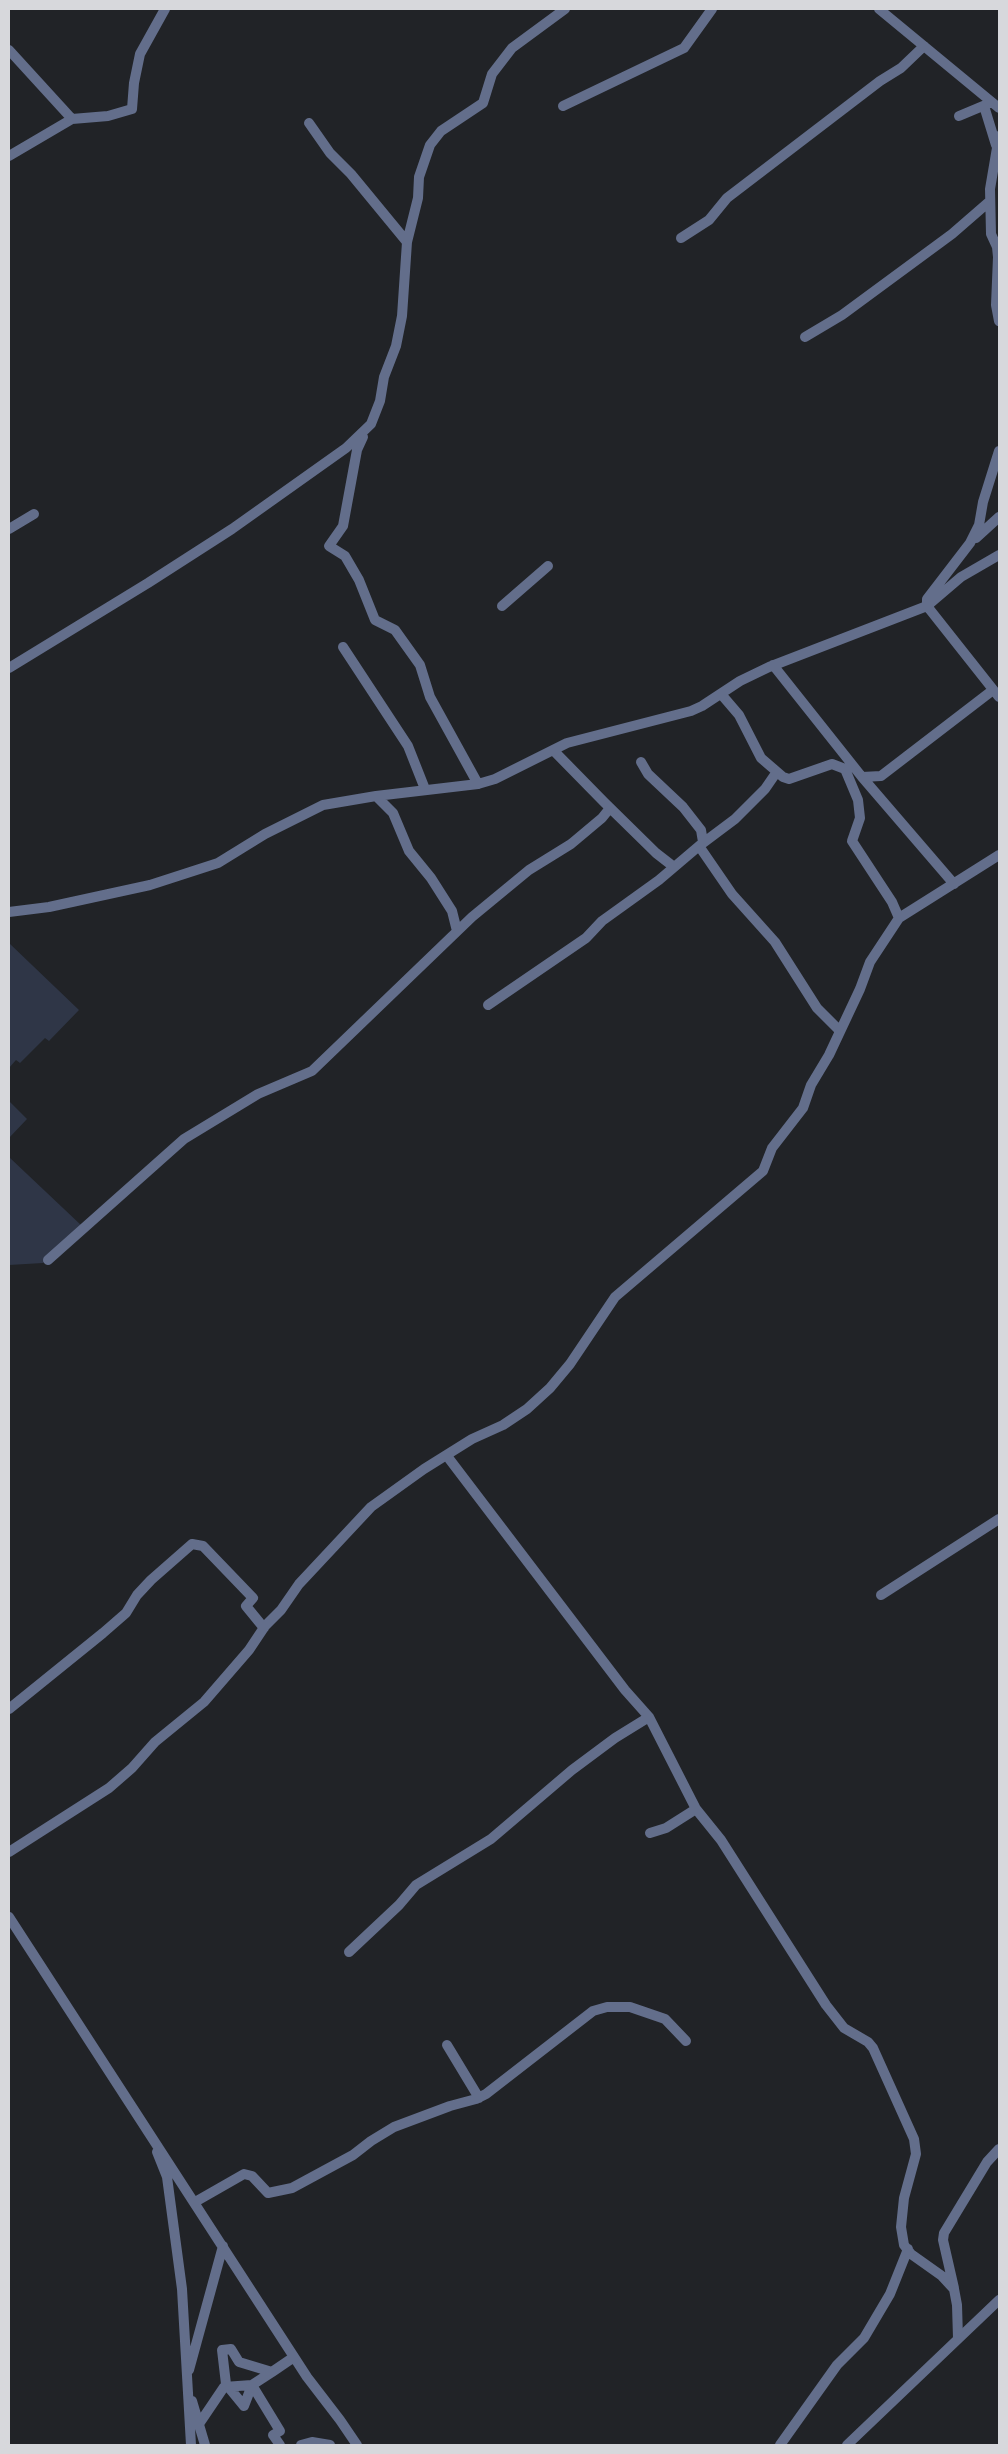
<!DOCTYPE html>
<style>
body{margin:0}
#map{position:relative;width:1008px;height:2454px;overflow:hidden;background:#212327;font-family:"Work Sans",sans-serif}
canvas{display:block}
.frame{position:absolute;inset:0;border:10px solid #d7d8dc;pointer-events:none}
</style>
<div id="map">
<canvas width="1008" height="2454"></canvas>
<div class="frame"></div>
</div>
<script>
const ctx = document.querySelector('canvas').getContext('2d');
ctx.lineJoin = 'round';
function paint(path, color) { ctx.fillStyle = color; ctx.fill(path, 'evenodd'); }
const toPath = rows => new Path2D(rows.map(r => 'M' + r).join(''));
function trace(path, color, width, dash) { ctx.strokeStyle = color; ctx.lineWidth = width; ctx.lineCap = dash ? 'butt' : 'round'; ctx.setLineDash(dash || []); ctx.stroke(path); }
paint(toPath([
 [9,943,79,1010,49,1041,45,1038,20,1063,16,1060,9,1068],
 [9,1101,27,1119,9,1138],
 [9,1157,82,1226,43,1263,9,1265]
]), '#2f3647');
trace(toPath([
 [879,9,999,108],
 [9,50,72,119],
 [563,106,684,48,712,9],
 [984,106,996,145],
 [959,116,990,103],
 [309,123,330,153,351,174,407,242],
 [999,136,990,189,991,234,997,247,998,257,996,305,999,321],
 [9,156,72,119,108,116,132,109,134,83,140,54,165,9],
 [681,238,709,220,727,198,880,81,901,68,924,46],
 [805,337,842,315,952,234,990,201],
 [363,437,357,450,343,526,329,546,345,556,359,580,375,620,395,630,420,665,430,697,478,784],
 [999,451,983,502,979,525,970,543,927,599,927,606,999,697],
 [9,529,34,514],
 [976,538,999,517],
 [502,606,548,566],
 [343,647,408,746,425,789],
 [773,665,862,777,881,776,993,690],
 [9,668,148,583,232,529,346,448,371,424,380,401,384,377,396,346,402,316,407,242,418,198,419,177,430,145,441,131,483,103,492,74,512,48,565,9],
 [721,694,739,715,761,758,783,777,789,779,832,764,845,769,858,800,860,818,852,841,892,902,899,918,999,855],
 [553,750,604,802,656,853,674,867],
 [641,762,648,774,683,807,701,830,703,842],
 [862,777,954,884],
 [376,796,393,813,409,851,431,878,452,911,457,931],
 [699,846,732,894,775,942,817,1008,839,1030],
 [9,912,49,907,150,885,218,863,265,834,323,805,376,796,478,784,495,779,567,743,691,711,702,706,740,681,769,667,927,606,961,577,999,555],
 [488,1005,586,938,602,921,659,880,699,846,735,819,765,789,776,773],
 [48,1260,184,1139,258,1094,312,1071,472,917,529,870,571,844,602,818,610,808],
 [447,1456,625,1690,649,1717,696,1809,666,1828,650,1833],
 [881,1595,999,1519],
 [9,1709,103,1633,126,1613,137,1595,151,1580,192,1544,203,1546,253,1598,246,1606,264,1628],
 [696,1809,721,1840,826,2005,844,2028,868,2042,873,2048,914,2139,916,2154,904,2198,901,2227,904,2245,911,2254,942,2276,954,2289,957,2305,958,2338],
 [9,1852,109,1788,132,1768,155,1742,204,1702,249,1650,265,1626,281,1610,299,1584,371,1507,424,1469,472,1439,503,1425,527,1409,550,1388,570,1364,615,1297,763,1171,772,1148,803,1108,811,1085,829,1055,860,989,870,962,899,918],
 [9,1917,307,2377,340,2420,357,2445],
 [349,1952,399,1905,416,1885,491,1839,572,1770,615,1738,649,1717],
 [447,2045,479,2098],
 [157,2152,167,2177,182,2289,191,2445],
 [195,2202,244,2174,252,2176,268,2193,292,2188,353,2155,371,2141,394,2127,450,2106,476,2099,486,2094,593,2011,607,2007,630,2007,665,2019,686,2041],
 [954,2288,943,2240,944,2233,987,2162,999,2149],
 [189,2370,223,2246],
 [272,2372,252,2385,244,2406,226,2384,222,2350,231,2349,239,2362,272,2372,294,2357],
 [192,2401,205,2445],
 [199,2424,224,2387,252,2385,280,2431,273,2435,280,2445],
 [301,2445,312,2442,330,2445],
 [780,2445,837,2365,864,2338,890,2294,908,2249]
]), '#636e8b', 10);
trace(toPath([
 [847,2445,999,2300]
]), '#636e8b', 10);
</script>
